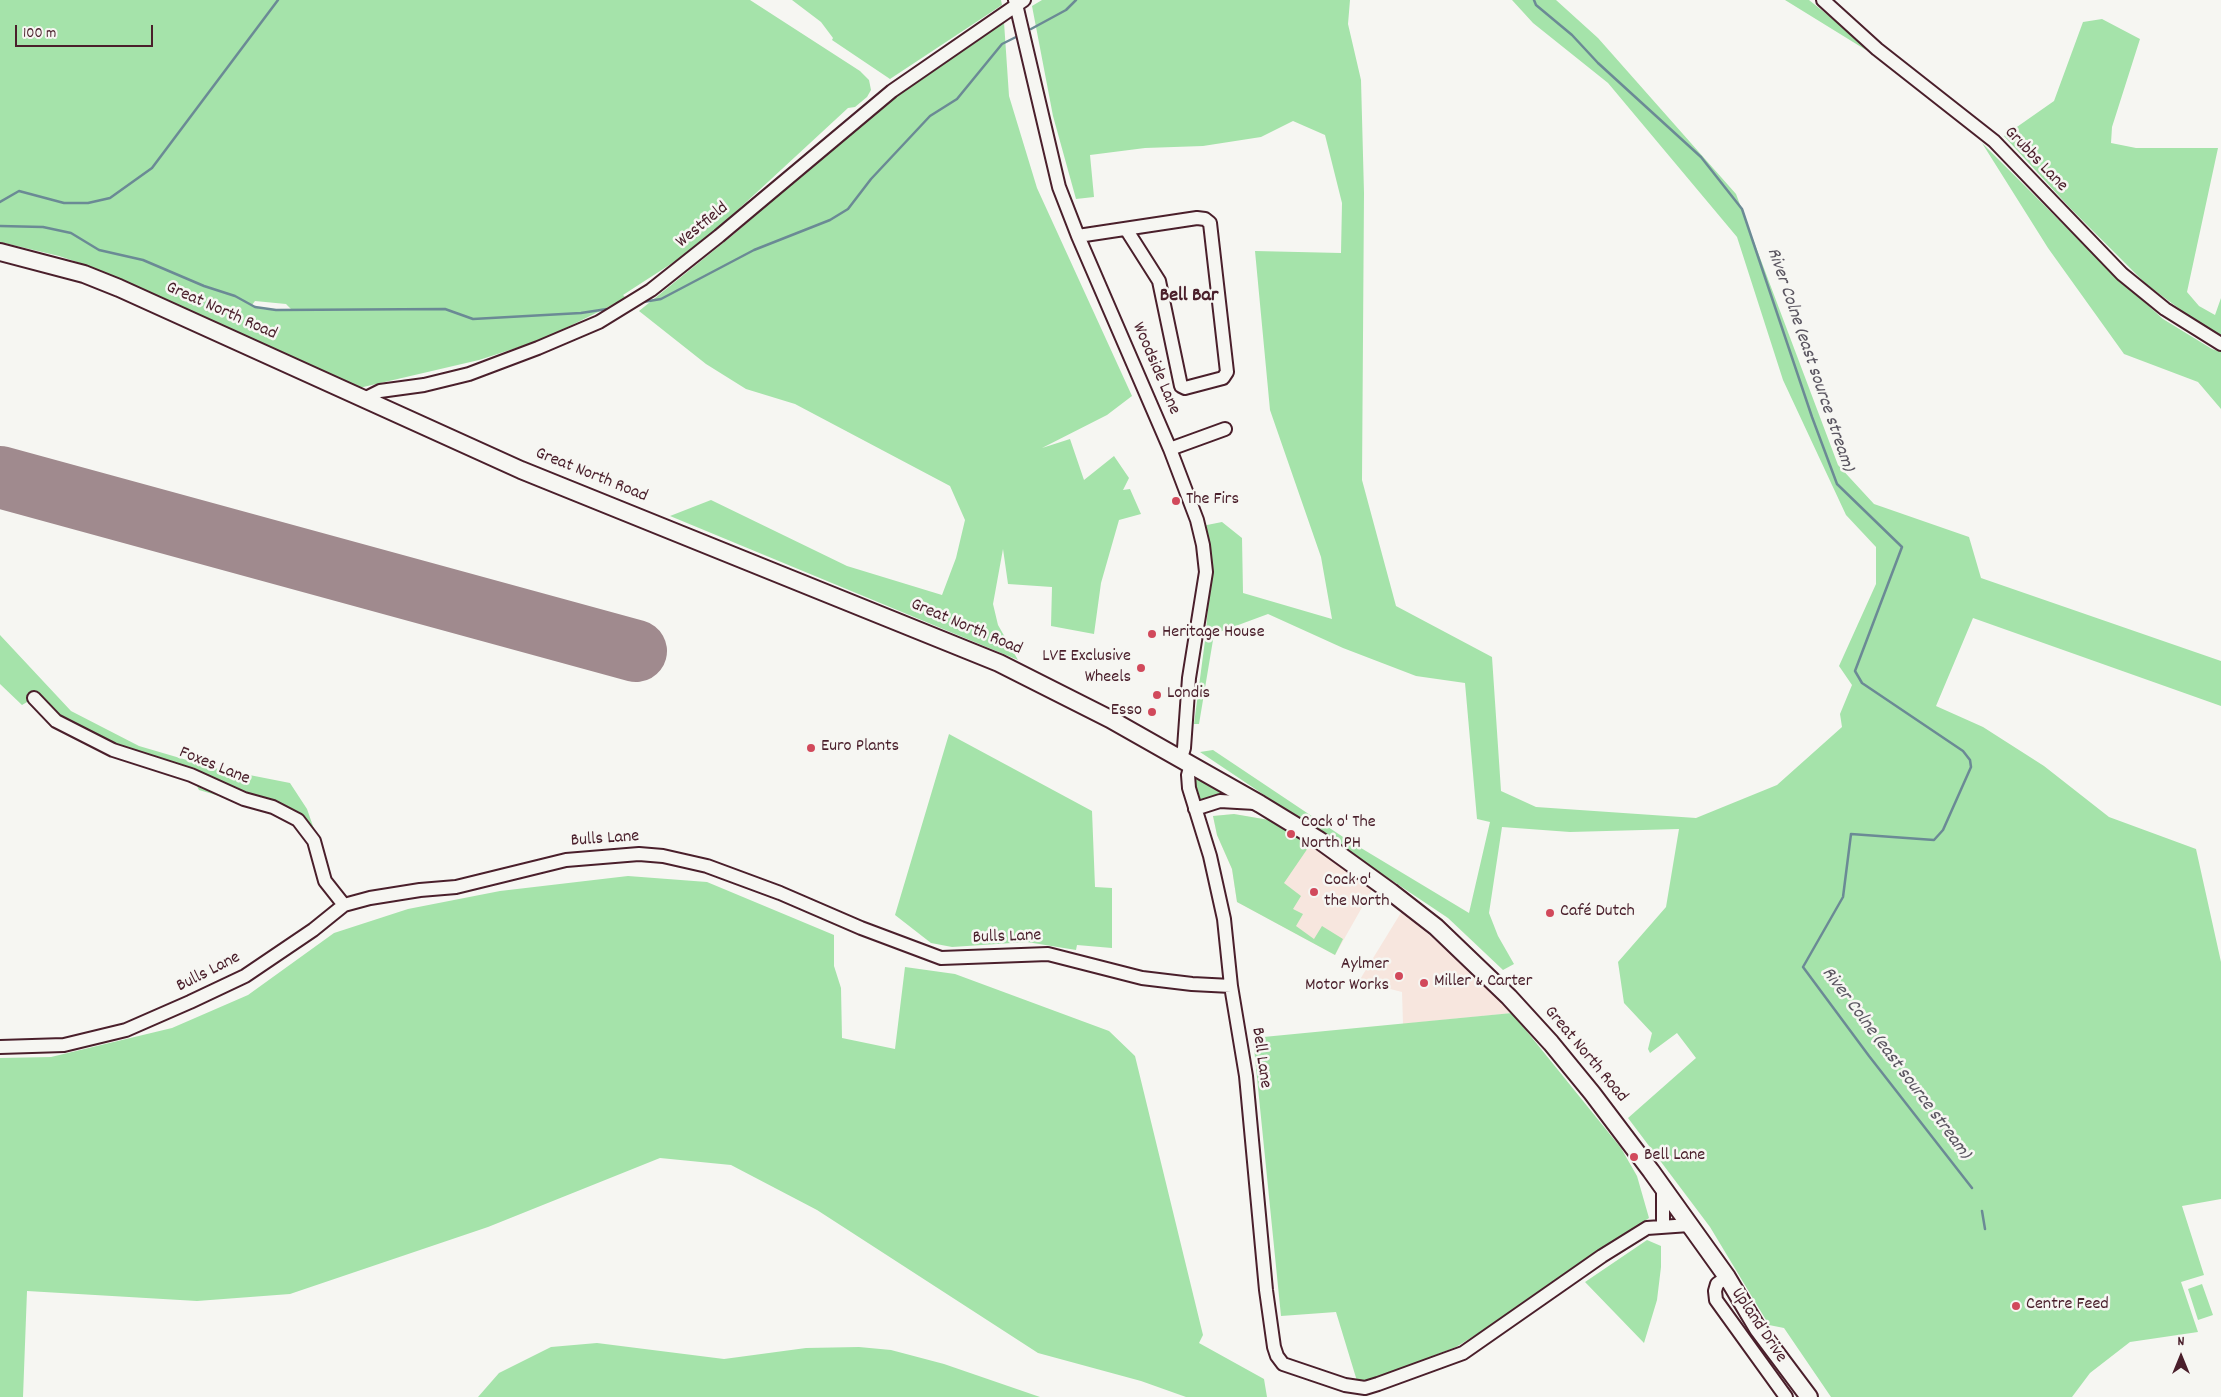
<!DOCTYPE html>
<meta charset="utf-8">
<style>
body{margin:0}
#map{position:relative;width:2221px;height:1397px;overflow:hidden;background:#f6f6f2;font-family:Dekko,sans-serif}
canvas{display:block}
.north{position:absolute;left:2156px;top:1332px;width:50px;height:50px;-webkit-text-stroke:4px #f6f6f2;paint-order:stroke;rotate:0deg;font-size:14px;font-weight:700;line-height:20px;text-align:center;color:#4a1f2b}
.north::after{content:'';display:block;margin:auto;width:18px;height:22px;background:#4a1f2b;clip-path:polygon(50% 0,100% 100%,50% 72%,0 100%)}
.scale{position:absolute;left:15px;top:25px;width:138px;height:22px;box-sizing:border-box;border:2px solid #4a1f2b;border-top:0;padding-left:6px;font-size:15px;line-height:18px;white-space:nowrap;color:#4a1f2b;-webkit-text-stroke:4px #f6f6f2;paint-order:stroke}
</style>
<div id="map">
<canvas width="2221" height="1397"></canvas>
<div class="north">N</div>
<div class="scale">100 m</div>
</div>
<script>
const ctx = document.querySelector('canvas').getContext('2d');
ctx.lineJoin = 'round';
function paint(path, color) { ctx.fillStyle = color; ctx.fill(path, 'evenodd'); }
const toPath = rows => new Path2D(rows.map(r => 'M' + r).join(''));
function trace(path, color, width, dash) { ctx.strokeStyle = color; ctx.lineWidth = width; ctx.lineCap = dash ? 'butt' : 'round'; ctx.setLineDash(dash || []); ctx.stroke(path); }
function label(font, color, halo, rows, align = 'center') {
  ctx.font = font + ' Dekko,sans-serif'; ctx.lineWidth = 5; ctx.setLineDash([]); ctx.textBaseline = 'middle'; ctx.strokeStyle = halo; ctx.fillStyle = color; for (const [text, x, y, turn = 0] of rows) {
    ctx.save(); ctx.translate(x, y); ctx.rotate((+turn || 0) * Math.PI / 180); ctx.textAlign = isNaN(turn) ? turn : align; if (halo) ctx.strokeText(text, 0, 0); ctx.fillText(text, 0, 0); ctx.restore();
  }
}
paint(toPath([
 [1234,814,1269,820,1319,849,1373,888,1335,955,1237,902,1232,869,1217,835,1213,816],
 [1402,911,1469,970,1512,1013,1403,1024,1402,992,1359,981]
]), '#f7e6de');
paint(toPath([
 [0,0,750,0,860,71,869,80,871,90,867,97,855,107,848,108,716,230,677,260,623,295,626,298,544,339,479,360,359,388,80,263,59,256,0,242],
 [255,301,286,304,293,311,260,309,252,305],
 [792,0,1001,0,1002,5,890,79,832,40,833,38,821,22],
 [1042,0,1350,0,1348,24,1361,80,1364,193,1362,480,1396,606,1492,657,1501,791,1536,807,1696,818,1777,785,1842,727,1840,714,1852,685,1839,666,1876,584,1876,547,1846,515,1783,380,1737,237,1608,83,1533,23,1512,0,1556,0,1598,38,1736,194,1838,465,1874,504,1969,537,1981,578,2221,661,2221,706,1973,618,1936,706,1983,727,2044,766,2109,817,2196,849,2221,962,2221,1199,2182,1206,2204,1275,2181,1282,2198,1332,2130,1342,2090,1373,2072,1397,1831,1397,1784,1328,1769,1325,1710,1227,1628,1118,1696,1058,1677,1033,1650,1053,1648,1049,1652,1033,1624,1003,1618,962,1666,907,1679,829,1570,832,1502,827,1489,913,1498,936,1514,964,1503,970,1448,918,1200,752,1213,750,1346,839,1469,913,1490,822,1477,819,1465,683,1416,676,1343,648,1268,614,1214,634,1199,724,1194,724,1206,633,1211,561,1202,526,1222,522,1242,538,1243,593,1332,619,1321,557,1270,410,1255,251,1341,253,1342,203,1325,135,1293,121,1261,137,1203,146,1145,148,1090,155,1094,197,1076,199,1053,116,1032,6],
 [1785,0,1809,0,1864,44,1866,50],
 [2102,19,2140,39,2112,127,2111,143,2136,148,2218,148,2187,292,2199,306,2215,315,2221,298,2221,336,2189,316,2146,284,2069,207,2004,136,2054,101,2083,22],
 [1004,22,1009,96,1037,188,1132,396,1107,415,1042,448,1070,439,1084,480,1114,456,1129,478,1123,490,1130,489,1141,514,1119,520,1101,583,1094,634,1051,626,1052,587,1008,584,1003,549,993,604,998,625,1018,660,670,516,711,500,847,566,942,595,956,558,965,520,950,486,795,404,746,389,706,364,639,311,733,235,811,166,914,82,970,42],
 [1982,143,2107,268,2163,319,2212,349,2221,352,2221,409,2198,382,2124,354,2048,248],
 [0,635,71,711,139,746,214,768,290,783,307,809,322,852,300,827,277,813,199,790,191,775,134,757,63,723,34,698,22,705,0,684],
 [949,734,1092,811,1095,887,1112,888,1112,948,1077,945,1076,950,1027,942,952,947,931,943,895,915],
 [1195,776,1232,796,1201,801,1197,798],
 [1234,814,1269,820,1310,845,1284,883,1301,896,1293,909,1303,914,1296,926,1314,939,1322,926,1343,939,1335,955,1237,902,1232,869,1217,835,1213,816],
 [628,876,707,882,834,935,834,966,841,988,842,1038,895,1049,905,967,955,974,1109,1031,1135,1056,1203,1335,1199,1343,1264,1379,1267,1397,1186,1397,1141,1381,1038,1353,817,1210,731,1165,660,1158,488,1227,290,1294,197,1301,27,1291,23,1397,0,1397,0,1058,51,1057,172,1028,248,995,334,933,408,909,500,891],
 [1512,1013,1621,1148,1637,1176,1649,1218,1495,1323,1456,1347,1369,1381,1357,1381,1336,1312,1281,1316,1253,1038],
 [1647,1240,1661,1246,1661,1267,1657,1300,1644,1343,1585,1282],
 [2202,1284,2213,1315,2198,1320,2188,1289],
 [597,1343,724,1359,806,1348,859,1347,891,1350,944,1364,1040,1397,478,1397,499,1373,551,1347]
]), '#a5e3aa');
trace(toPath([
 [1534,0,1536,5,1572,35,1598,63,1701,157,1742,209,1812,417,1837,484,1902,547,1855,671,1862,683,1963,751,1970,760,1971,767,1943,830,1934,840,1851,834,1843,897,1803,967,1869,1056,1972,1188],
 [1031,29,1066,10,1076,0],
 [0,202,19,191,64,203,88,203,110,198,152,168,278,0],
 [0,226,43,227,71,233,99,250,143,260,204,286,235,296,255,307,276,310,445,309,473,319,581,313,607,309],
 [643,302,661,299,754,250,830,220,848,209,871,179,930,116,957,99,1002,44,1016,37],
 [1982,1211,1985,1229]
]), '#6b8a95', 2.5);
trace(toPath([
 [0,477,636,651]
]), '#a08a8e', 62);
const minor = toPath([
 [1015,0,1059,187,1078,236,1170,449,1197,520,1203,545,1206,572,1189,678,1184,748,1181,758],
 [1823,0,1877,49,1994,141,2122,274,2165,309,2221,344],
 [1078,236,1197,218,1205,219,1210,223,1227,372,1223,378,1185,388,1181,386,1159,281,1126,229],
 [364,399,380,391,424,385,469,374,538,348,599,322,651,290,719,236,892,91,1024,0],
 [1170,449,1225,429],
 [34,698,56,721,113,750,191,775,244,799,273,807,298,820,314,841,325,881,344,905],
 [1191,764,1188,775,1189,788,1210,856,1224,919,1231,986,1246,1076,1266,1290,1274,1347,1277,1356,1283,1364,1345,1385,1365,1388,1378,1384,1463,1353,1602,1256,1647,1228,1689,1225],
 [1195,809,1220,801,1255,803],
 [0,1047,64,1045,126,1030,190,1002,245,976,313,930,344,905,370,898,420,890,456,887,566,860,639,854,663,856,707,866,780,893,861,928,941,958,1048,954,1142,978,1192,984,1231,986],
 [1663,1188,1663,1226],
 [1727,1277,1717,1284,1715,1291,1716,1300,1786,1397]
]);
const major = toPath([
 [0,252,84,274,119,288,521,470,999,663,1110,719,1260,804,1319,840,1391,892,1436,927,1509,997,1551,1043,1592,1093,1651,1171,1727,1277,1758,1329,1809,1397]
]);
trace(minor, '#4a1f2b', 16);
trace(major, '#4a1f2b', 20);
trace(minor, '#f6f6f2', 12);
trace(major, '#f6f6f2', 16);
for (const [x, y, r, color] of [
 [1176,501,5,"#d1495b"],
 [1152,634,5,"#d1495b"],
 [1141,668,5,"#d1495b"],
 [1157,695,5,"#d1495b"],
 [1152,712,5,"#d1495b"],
 [811,748,5,"#d1495b"],
 [1291,834,5,"#d1495b"],
 [1314,892,5,"#d1495b"],
 [1550,913,5,"#d1495b"],
 [1399,976,5,"#d1495b"],
 [1424,983,5,"#d1495b"],
 [1634,1157,5,"#d1495b"],
 [2016,1306,5,"#d1495b"]
]) { const dot = new Path2D(); dot.arc(x, y, r, 0, 2 * Math.PI); ctx.fillStyle = color; ctx.fill(dot); trace(dot, '#f6f6f2', 2); }
label('18px', '#4a1f2b', '#f6f6f2', [
 ["Grubbs Lane",2035,160,46],
 ["Westfield",703,226,-39],
 ["Great North Road",221,312,24],
 ["Woodside Lane",1155,369,67],
 ["Great North Road",591,476,22],
 ["Great North Road",966,628,23],
 ["Foxes Lane",214,767,22],
 ["Bulls Lane",605,840,-4],
 ["Bulls Lane",1007,938,-2],
 ["Bulls Lane",209,973,-27],
 ["Great North Road",1585,1055,50],
 ["Bell Lane",1260,1058,82],
 ["Upland Drive",1758,1326,56]
]);
label('18px', '#4a1f2b', '#f6f6f2', [
 ["The Firs",1186,501],
 ["Heritage House",1162,634],
 ["LVE Exclusive",1131,658,"right"],
 ["Wheels",1131,679,"right"],
 ["Londis",1167,695],
 ["Esso",1142,712,"right"],
 ["Euro Plants",821,748],
 ["Cock o' The",1301,824],
 ["North PH",1301,845],
 ["Cock o'",1324,882],
 ["the North",1324,903],
 ["Café Dutch",1560,913],
 ["Aylmer",1389,966,"right"],
 ["Motor Works",1389,987,"right"],
 ["Miller & Carter",1434,983],
 ["Bell Lane",1644,1157],
 ["Centre Feed",2026,1306]
], 'left');
label('italic 19px', '#5a5560', '#f6f6f2', [
 ["River Colne (east source stream)",1809,360,71],
 ["River Colne (east source stream)",1895,1064,53]
]);
label('bold 20px', '#4a1f2b', '#f6f6f2', [
 ["Bell Bar",1189,297]
]);
</script>
